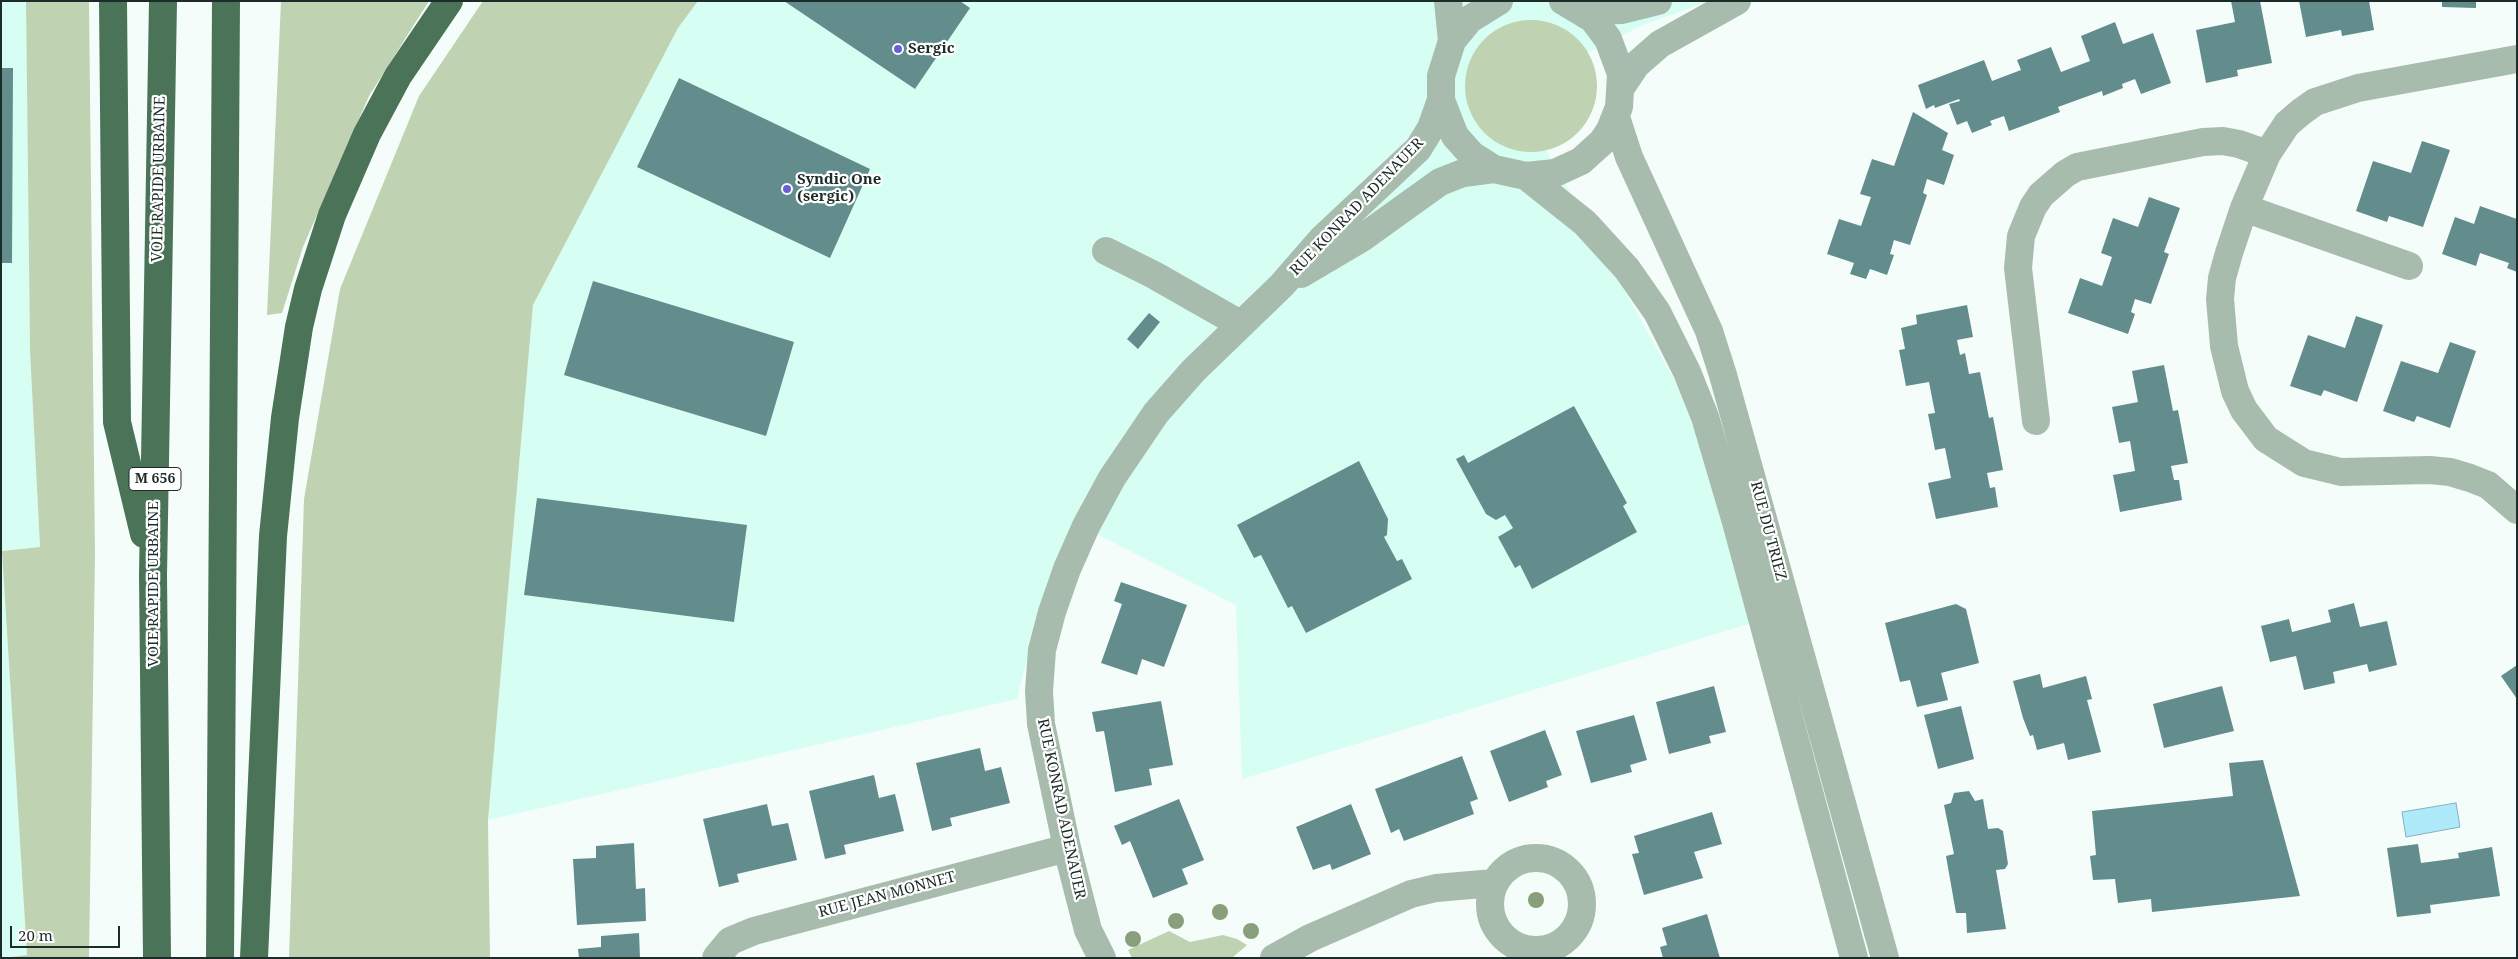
<!DOCTYPE html>
<style>
body{margin:0}
#map{position:relative;width:2518px;height:959px;overflow:hidden;background:#f5fdfb;font-family:"Noto Serif",serif}
canvas{display:block}
.frame{position:absolute;inset:0;border:2px solid #1c2c28;pointer-events:none}
.scale{position:absolute;left:10px;top:926px;width:110px;height:22px;box-sizing:border-box;border:2px solid #1c2c28;border-top:0;padding-left:6px;font-size:15px;line-height:18px;white-space:nowrap;color:#1c2c28;-webkit-text-stroke:4px #fff;paint-order:stroke}
</style>
<div id="map">
<canvas width="2518" height="959"></canvas>
<div class="frame"></div>
<div class="scale">20 m</div>
</div>
<script>
const ctx = document.querySelector('canvas').getContext('2d');
ctx.lineJoin = 'round';
function paint(path, color) { ctx.fillStyle = color; ctx.fill(path, 'evenodd'); }
const toPath = rows => new Path2D(rows.map(r => 'M' + r).join(''));
function trace(path, color, width, dash) { ctx.strokeStyle = color; ctx.lineWidth = width; ctx.lineCap = dash ? 'butt' : 'round'; ctx.setLineDash(dash || []); ctx.stroke(path); }
function label(font, color, halo, rows, align = 'center') {
  ctx.font = font + ' "Noto Serif",serif'; ctx.lineWidth = 4.5; ctx.setLineDash([]); ctx.textBaseline = 'middle'; ctx.strokeStyle = halo; ctx.fillStyle = color; for (const [text, x, y, turn = 0] of rows) {
    ctx.save(); ctx.translate(x, y); ctx.rotate((+turn || 0) * Math.PI / 180); ctx.textAlign = isNaN(turn) ? turn : align; if (halo) ctx.strokeText(text, 0, 0); ctx.fillText(text, 0, 0); ctx.restore();
  }
}
paint(toPath([
 [1,1,26,1,30,351,40,547,2,551,27,955,1,957],
 [698,1,1710,1,1643,25,1513,90,1801,608,1242,779,1236,605,1087,529,1042,602,1017,699,488,820,533,305,678,28]
]), '#d6fef2');
paint(toPath([
 [26,1,89,1,95,556,89,958,1,958,27,955,2,551,40,547,30,351],
 [281,1,429,1,369,96,303,247,282,313,267,315],
 [483,1,698,1,678,28,533,305,488,820,490,958,289,958,304,499,340,289,419,96],
 '1465 86a66 66 0 1 1 132 0a66 66 0 1 1-132 0Z',
 [1169,931,1190,942,1223,935,1237,939,1247,945,1232,958,1132,958,1128,950]
]), '#bfd3b2');
const water = toPath([
 [2456,803,2460,827,2406,837,2402,812,2456,803]
]);
paint(water, '#afeafb');
trace(water, '#83b1bc', 1);
paint(toPath([
 [784,1,960,1,970,8,915,89],
 [2231,1,2260,1,2272,63,2237,70,2238,76,2206,83,2196,30,2235,22],
 [2299,1,2369,1,2374,30,2342,36,2341,30,2306,37],
 [2442,1,2476,1,2476,8,2442,7],
 [2115,22,2123,44,2153,33,2171,83,2141,94,2135,79,2122,84,2123,88,2103,96,2102,91,2058,107,2060,112,2009,131,2004,116,1990,121,1992,125,1972,133,1967,121,1957,125,1949,104,1960,101,1959,99,1935,108,1934,105,1926,109,1918,85,1984,60,1992,81,2021,70,2017,60,2051,47,2061,72,2090,61,2081,36],
 [1,68,13,68,12,263,1,263],
 [679,78,870,169,830,258,637,167],
 [1913,112,1948,133,1942,150,1954,155,1944,185,1927,179,1923,193,1927,195,1910,245,1894,240,1890,254,1894,255,1887,275,1870,269,1866,279,1850,274,1854,263,1827,254,1839,219,1861,226,1871,197,1860,194,1872,159,1894,166],
 [2422,141,2450,150,2423,227,2389,216,2387,222,2356,211,2373,161,2411,173],
 [2149,197,2180,208,2164,252,2169,254,2151,304,2135,299,2131,312,2135,314,2128,334,2068,313,2080,278,2102,286,2112,257,2101,253,2113,218,2138,227],
 [2480,206,2517,219,2517,272,2507,268,2509,263,2480,253,2476,266,2442,254,2455,217,2474,224],
 [593,281,794,342,766,436,564,375],
 [1967,305,1973,337,1957,340,1960,355,1965,353,1969,374,1980,372,1989,418,1993,417,2003,470,1987,473,1990,488,1995,487,1998,507,1936,519,1928,483,1951,478,1945,448,1935,450,1928,414,1935,413,1929,382,1906,386,1899,350,1905,349,1901,328,1917,324,1916,315],
 [1149,313,1160,322,1138,349,1127,339],
 [2356,316,2383,325,2357,402,2324,390,2321,396,2290,386,2308,335,2345,348],
 [2450,342,2476,351,2450,428,2417,416,2414,422,2383,411,2401,361,2438,373],
 [2164,365,2173,411,2178,410,2188,463,2171,466,2174,480,2179,480,2182,500,2120,512,2113,475,2135,471,2130,441,2119,443,2112,407,2138,402,2132,371],
 [1574,406,1627,503,1623,506,1637,532,1532,589,1520,565,1515,568,1498,537,1513,528,1505,515,1496,520,1486,514,1456,459,1464,455,1468,463],
 [1359,461,1388,519,1387,535,1384,537,1397,561,1402,559,1412,579,1306,633,1292,606,1288,608,1261,555,1254,558,1237,525],
 [537,498,747,525,734,622,524,595],
 [1121,582,1187,605,1164,667,1142,659,1137,675,1101,663,1122,604,1114,601],
 [2354,603,2360,627,2387,621,2397,665,2369,672,2367,664,2333,672,2335,683,2304,690,2296,656,2270,662,2261,626,2289,619,2292,632,2331,622,2328,610],
 [1956,604,1966,609,1979,663,1941,673,1948,700,1917,707,1910,680,1900,682,1885,623],
 [2517,665,2517,699,2501,676],
 [2040,674,2043,688,2086,676,2092,699,2087,700,2101,752,2068,760,2064,743,2037,750,2033,735,2030,736,2023,718,2013,681],
 [1714,686,1726,732,1709,736,1711,743,1669,754,1656,702],
 [2222,686,2234,731,2164,748,2153,704],
 [1161,701,1173,765,1149,769,1152,785,1115,792,1104,731,1096,732,1092,712],
 [1961,706,1974,759,1938,769,1924,715],
 [1634,715,1647,760,1630,765,1632,772,1591,783,1576,731],
 [1545,730,1562,775,1546,781,1548,787,1509,802,1490,751],
 [980,748,985,771,1001,767,1010,803,950,818,952,826,932,831,916,763],
 [1462,756,1478,799,1470,802,1474,814,1404,841,1399,829,1391,833,1375,789],
 [2263,760,2300,896,2152,912,2151,899,2118,903,2115,879,2093,880,2090,856,2096,855,2092,811,2233,796,2229,763],
 [874,775,879,798,895,794,904,831,844,845,846,854,825,859,809,791],
 [1969,791,1975,801,1983,799,1988,829,1998,828,2003,831,2008,864,2005,869,1996,870,2006,929,1967,933,1966,913,1956,913,1946,856,1954,854,1944,805,1951,803,1954,793],
 [1179,799,1204,860,1182,869,1188,884,1153,898,1130,841,1122,845,1114,826],
 [767,804,772,826,788,823,797,860,737,874,739,882,719,887,703,819],
 [1351,804,1371,854,1332,870,1330,864,1313,870,1296,827],
 [1712,812,1722,844,1694,852,1703,878,1644,895,1632,854,1639,853,1634,836],
 [634,843,636,889,645,888,646,921,577,925,573,859,596,858,596,846],
 [2418,844,2421,863,2459,858,2458,853,2492,847,2500,896,2430,905,2431,913,2397,917,2387,848],
 [1707,914,1720,958,1663,958,1660,947,1667,945,1662,928],
 [639,933,640,958,579,958,578,949,601,947,601,936]
]), '#638c8d');
trace(toPath([
 [1448,1,1452,41],
 [1499,1,1470,19,1452,41,1441,76,1441,100,1455,136,1472,155,1494,169,1526,176,1555,173,1581,161,1602,142,1610,130,1619,107,1621,74,1608,39,1593,19,1563,1],
 [1583,11,1622,10,1658,1],
 [2517,59,2358,88,2315,102,2301,112,2287,124,2267,154,2244,208,2229,253,2222,278,2220,299,2224,346,2235,391,2244,410,2266,439,2304,463,2341,472,2430,470,2450,472,2470,478,2488,485,2517,510],
 [1622,86,1636,65,1660,44,1737,1],
 [1616,117,1629,157,1709,331,1723,375,1885,958],
 [1526,176,1585,223,1627,269,1657,312,1687,372,1705,417,1736,522,1854,958],
 [2244,208,2409,266],
 [1106,251,1154,275,1240,324],
 [1301,274,1362,238,1440,182,1463,173,1494,169],
 [2036,421,2018,268,2021,236,2033,207,2041,195,2065,174,2077,167,2203,142,2223,141,2239,144,2267,154],
 '1490 904a46 46 0 1 1 92 0a46 46 0 1 1-92 0Z',
 [716,958,730,941,754,931,1067,848],
 [1102,958,1088,930,1067,848,1041,724,1039,691,1042,650,1052,612,1067,569,1086,526,1112,478,1156,413,1193,371,1282,285,1322,239,1418,149,1431,128,1441,100],
 [1274,958,1310,938,1411,894,1436,888,1494,883]
]), '#a8bcae', 28);
trace(toPath([
 [113,1,117,422,144,534],
 [157,958,153,575,163,1],
 [220,958,226,1],
 [254,958,273,536,285,418,299,327,308,289,332,215,367,134,398,76,449,1]
]), '#4a7357', 28);
ctx.fillStyle = '#899e7c';
for (const [x, y] of [
 [1536,900],
 [1220,912],
 [1176,921],
 [1251,931],
 [1133,939]
]) { ctx.beginPath(); ctx.arc(x, y, 8, 0, 2 * Math.PI); ctx.fill(); }
for (const [x, y, r, color] of [
 [898,49,5,"#685ed8"],
 [787,189,5,"#685ed8"]
]) { const dot = new Path2D(); dot.arc(x, y, r, 0, 2 * Math.PI); ctx.fillStyle = color; ctx.fill(dot); trace(dot, '#fff', 2); }
for (const [x, y, w] of [
 [155,479,52]
]) { const box = new Path2D(); box.roundRect(x - w / 2, y - 11.5, w, 23, 4); ctx.fillStyle = '#fff'; ctx.fill(box); trace(box, '#1c2c28', 1); }
label('bold 14px', '#1c2c28', null, [
 ["M 656",155,479]
]);
label('bold 15px', '#1c2c28', '#fff', [
 ["Sergic",908,49],
 ["Syndic One",797,180],
 ["(sergic)",797,197]
], 'left');
label('15px', '#1c2c28', '#fff', [
 ["VOIE RAPIDE URBAINE",159,179,-89],
 ["RUE KONRAD ADENAUER",1357,207,-46],
 ["RUE DU TRIEZ",1768,531,75],
 ["VOIE RAPIDE URBAINE",154,584,-90],
 ["RUE KONRAD ADENAUER",1061,809,78],
 ["RUE JEAN MONNET",887,895,-15]
]);
</script>
